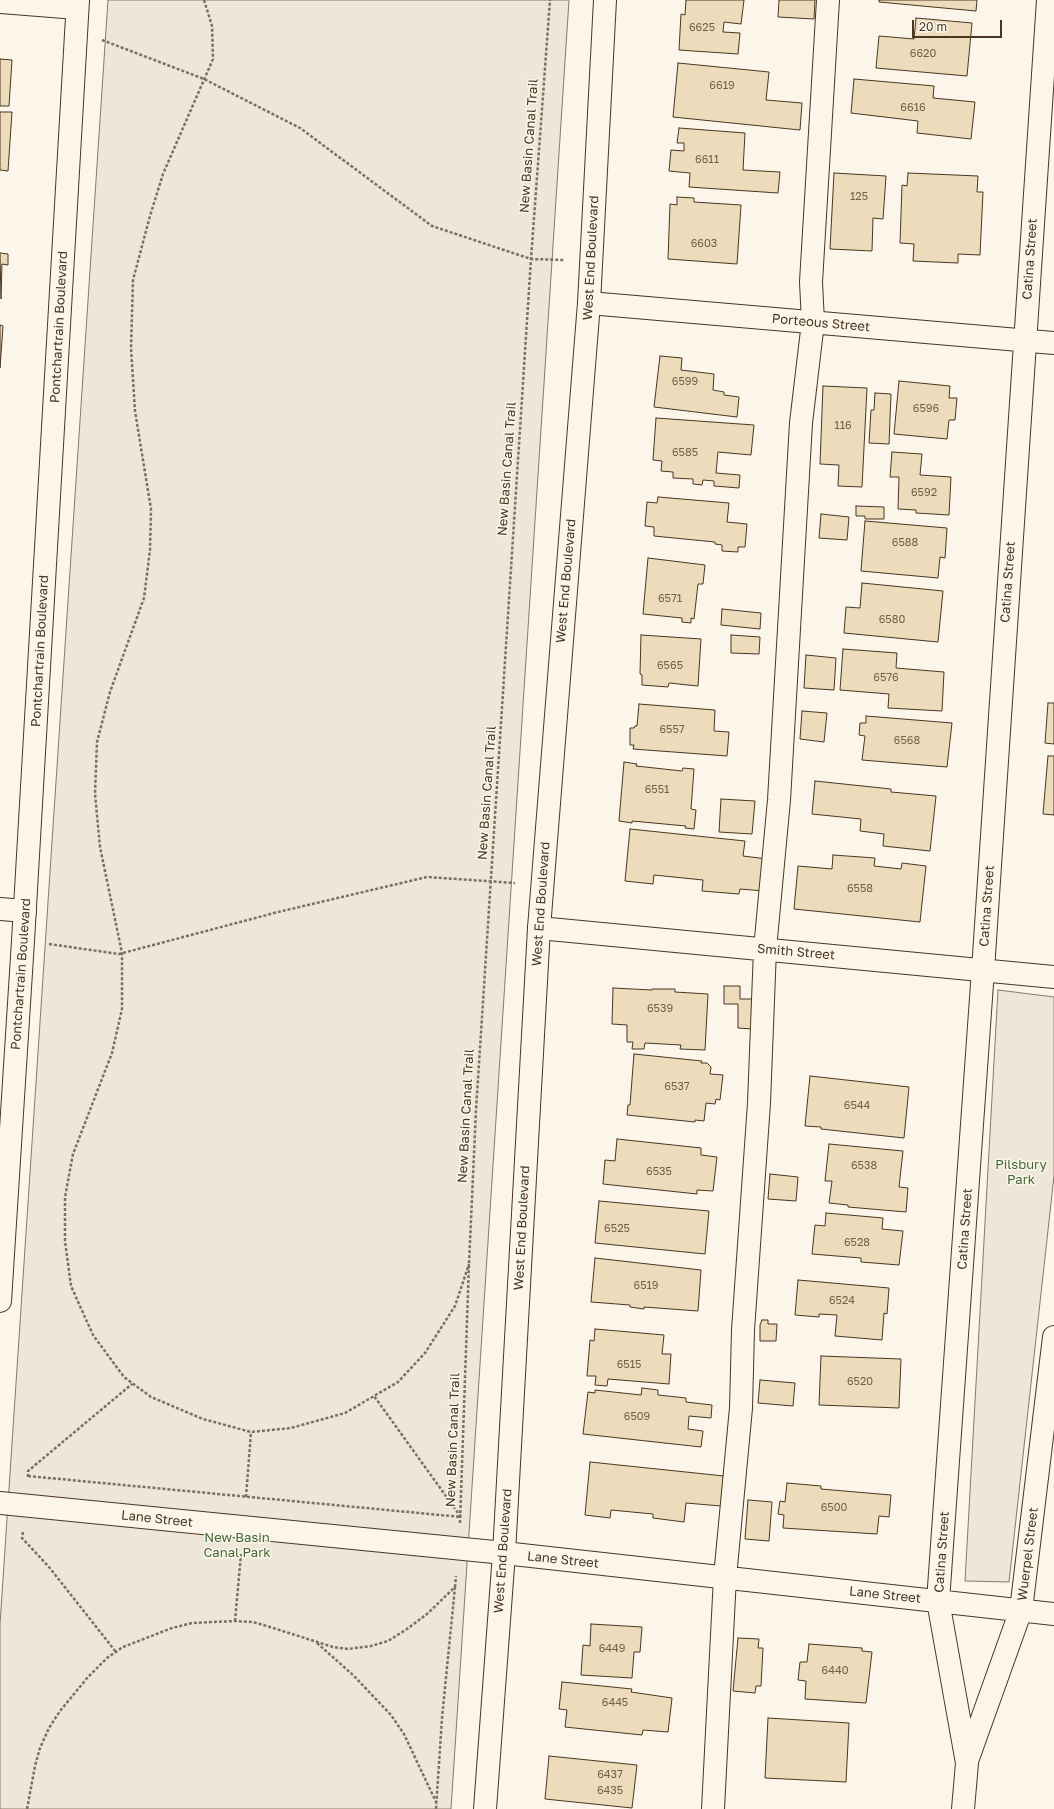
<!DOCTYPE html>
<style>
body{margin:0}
#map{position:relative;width:1054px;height:1809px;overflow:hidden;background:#fbf6e9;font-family:"Golos Text",sans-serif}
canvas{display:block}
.scale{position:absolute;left:912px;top:20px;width:90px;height:18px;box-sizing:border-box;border:2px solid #4a3520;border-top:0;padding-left:5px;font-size:12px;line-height:14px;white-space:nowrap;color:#4a3520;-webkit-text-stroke:3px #fbf6e9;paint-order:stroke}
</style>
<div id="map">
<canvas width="1054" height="1809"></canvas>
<div class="scale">20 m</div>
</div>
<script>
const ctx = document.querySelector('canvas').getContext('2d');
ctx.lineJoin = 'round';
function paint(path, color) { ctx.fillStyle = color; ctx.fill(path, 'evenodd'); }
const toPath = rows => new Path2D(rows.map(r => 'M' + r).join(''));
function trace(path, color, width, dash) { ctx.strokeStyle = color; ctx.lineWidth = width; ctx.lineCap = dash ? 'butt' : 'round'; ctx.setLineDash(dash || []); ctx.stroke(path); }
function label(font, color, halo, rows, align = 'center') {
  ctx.font = font + ' "Golos Text",sans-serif'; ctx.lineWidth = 3; ctx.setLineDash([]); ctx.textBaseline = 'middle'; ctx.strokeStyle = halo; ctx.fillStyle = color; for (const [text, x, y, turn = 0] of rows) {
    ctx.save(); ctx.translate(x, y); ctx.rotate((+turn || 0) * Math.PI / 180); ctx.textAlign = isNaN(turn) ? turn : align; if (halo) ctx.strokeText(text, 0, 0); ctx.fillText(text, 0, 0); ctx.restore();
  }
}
const green = toPath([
 [108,0,569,0,451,1809,0,1809,0,1624,108,0],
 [998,990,1054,997,1054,1176,1009,1582,965,1581,998,990]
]);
paint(green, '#ede6d9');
trace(green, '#887966', 1);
const building = toPath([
 [686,0,744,0,741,24,724,22,723,32,740,33,738,54,679,50,681,14,685,15,686,0],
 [779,0,815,0,814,19,778,17,779,0],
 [879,0,977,0,976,11,879,2,879,0],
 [916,18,972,23,967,76,876,68,879,36,914,39,916,18],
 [0,59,12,60,9,106,0,106,0,59],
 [678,63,769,72,766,100,802,103,800,130,673,117,678,63],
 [854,79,934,86,933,98,975,102,971,139,917,133,918,121,851,113,854,79],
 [0,112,12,112,8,171,0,170,0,112],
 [679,128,745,133,743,170,780,172,778,193,689,187,690,173,669,171,671,150,684,151,684,143,677,143,679,128],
 [834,173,886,176,883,219,873,218,872,251,830,249,834,173],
 [908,173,978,176,977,192,983,192,980,255,958,254,958,263,913,261,914,244,900,243,902,185,907,186,908,173],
 [677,197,694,198,694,202,741,205,737,264,668,259,670,204,677,205,677,197],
 [0,253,8,254,8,265,2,264,1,299,0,253],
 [0,325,3,326,0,368,0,325],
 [660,356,682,358,681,370,714,374,713,390,724,392,724,395,739,397,737,417,654,407,660,356],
 [899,381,950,386,949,398,957,398,955,420,949,420,947,439,894,434,899,381],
 [823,386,867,388,862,487,838,486,839,465,820,464,823,386],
 [875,393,891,394,889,444,869,443,871,410,874,410,875,393],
 [656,418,754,425,751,455,718,452,716,473,740,475,739,488,714,486,714,481,703,480,702,485,693,484,693,479,673,478,673,472,661,471,662,461,653,460,656,418],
 [892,452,922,454,920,475,951,477,949,515,916,513,916,510,898,509,899,477,890,477,892,452],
 [658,497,729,503,727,522,747,524,745,547,738,547,738,552,722,551,722,545,715,544,715,542,654,536,654,527,645,526,647,502,657,503,658,497],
 [856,506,884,507,884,519,865,519,865,516,856,516,856,506],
 [821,514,849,517,847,540,819,538,821,514],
 [865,521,947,528,945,558,940,557,938,578,861,571,865,521],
 [648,558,705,565,703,584,698,584,694,619,691,618,691,623,682,622,682,618,643,614,648,558],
 [862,583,943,591,938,642,844,633,846,607,860,608,862,583],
 [722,609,761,613,760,629,721,625,722,609],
 [641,635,701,639,698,686,669,683,668,687,642,685,642,675,640,674,641,635],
 [731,635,760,637,759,654,731,653,731,635],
 [843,649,897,653,896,668,944,672,942,711,888,708,889,694,840,690,843,649],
 [806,655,836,658,834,690,804,688,806,655],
 [1048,703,1054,703,1054,744,1045,743,1048,703],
 [639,704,715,710,714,731,729,732,727,756,633,749,634,745,630,745,630,728,634,728,635,726,637,726,639,704],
 [802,711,827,713,824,742,800,739,802,711],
 [866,716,952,723,947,767,862,760,865,736,859,735,860,723,866,723,866,716],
 [1048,756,1054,756,1054,815,1043,814,1048,756],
 [624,762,637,764,636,766,682,771,683,768,694,769,691,809,696,810,694,829,685,828,686,826,632,821,632,823,619,821,624,762],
 [815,781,891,789,891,792,936,796,930,851,883,846,884,834,860,831,861,819,812,814,815,781],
 [721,799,755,801,752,834,719,832,721,799],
 [630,829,745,841,743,856,767,859,764,891,740,889,739,894,702,891,703,880,654,875,653,884,625,881,630,829],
 [833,855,875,858,874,866,901,869,902,863,926,866,920,922,794,909,798,866,832,869,833,855],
 [724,986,740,986,740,999,754,999,753,1029,738,1028,738,1004,724,1004,724,986],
 [613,988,652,990,652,989,675,989,675,992,708,994,705,1050,680,1049,681,1045,645,1043,644,1049,632,1049,633,1042,627,1042,627,1025,612,1024,613,988],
 [634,1054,702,1061,701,1063,707,1063,711,1067,710,1074,723,1075,720,1100,716,1099,715,1104,706,1103,704,1121,695,1120,695,1122,627,1115,628,1105,630,1105,634,1054],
 [810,1076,909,1087,904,1138,821,1129,821,1127,805,1126,810,1076],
 [617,1139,701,1148,701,1155,717,1157,713,1191,697,1190,697,1194,603,1184,605,1160,615,1161,617,1139],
 [829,1144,903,1151,899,1187,908,1188,906,1212,848,1207,848,1205,829,1203,832,1181,825,1181,829,1144],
 [770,1174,798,1177,796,1201,768,1199,770,1174],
 [599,1201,709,1211,705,1254,595,1243,599,1201],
 [826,1213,883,1218,882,1229,903,1231,899,1265,861,1262,861,1258,812,1254,815,1225,825,1226,826,1213],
 [595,1258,701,1270,698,1311,644,1307,644,1309,630,1307,630,1305,591,1302,595,1258],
 [798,1280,889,1288,887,1314,884,1313,882,1340,835,1336,837,1315,819,1314,819,1317,795,1315,798,1280],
 [762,1320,768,1320,768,1324,777,1324,776,1341,760,1341,760,1325,762,1320],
 [595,1329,664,1335,662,1354,671,1354,669,1384,608,1379,607,1386,595,1385,596,1376,587,1376,590,1340,594,1341,595,1329],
 [821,1356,901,1359,899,1408,819,1405,821,1356],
 [760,1380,795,1383,793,1406,758,1403,760,1380],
 [642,1388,658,1390,658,1395,686,1398,686,1402,712,1405,711,1418,689,1416,688,1429,703,1431,701,1447,583,1434,588,1392,595,1393,595,1390,641,1395,642,1388],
 [590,1462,724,1476,721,1506,686,1503,684,1522,653,1518,653,1514,611,1510,610,1518,585,1515,590,1462],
 [787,1483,821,1486,821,1489,891,1495,889,1517,879,1516,877,1534,783,1528,784,1515,778,1514,780,1501,785,1502,787,1483],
 [748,1500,772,1502,769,1541,745,1539,748,1500],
 [591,1624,642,1627,640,1652,634,1652,632,1678,581,1675,583,1645,590,1646,591,1624],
 [738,1638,759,1639,758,1648,763,1648,761,1686,756,1686,755,1693,733,1691,738,1638],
 [809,1644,862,1648,862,1651,872,1652,866,1703,805,1699,806,1681,798,1680,800,1662,807,1662,809,1644],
 [562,1682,632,1689,631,1692,672,1698,668,1732,643,1730,642,1735,565,1727,567,1710,559,1709,562,1682],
 [768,1718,849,1723,846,1782,765,1778,768,1718],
 [549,1756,637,1765,632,1808,545,1799,549,1756]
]);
paint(building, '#ecdcbc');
trace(building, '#4a3520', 1);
const minor = toPath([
 [0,2,77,8],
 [589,303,1054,343],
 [0,909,25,911],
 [539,928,1054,977],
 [0,1503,504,1553,1054,1614],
 [967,1761,1021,1610,1054,1337],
 [713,1809,725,1577,741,1408,743,1330,759,1103,765,949,779,800,801,423,813,322,811,282,828,0],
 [963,1809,967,1763,938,1601,983,970,1048,0]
]);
const major = toPath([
 [0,1301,23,941,78,0],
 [485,1809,504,1553,539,928,589,303,605,0]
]);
trace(minor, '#4a3520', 24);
trace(major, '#4a3520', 24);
trace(toPath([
 [204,0,212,26,213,59,163,174,150,216,133,280,131,348,135,411,151,509,150,550,144,598,110,692,97,742,95,794,100,847,122,953,122,1009,112,1053,73,1154,65,1197,65,1241,71,1286,93,1335,124,1377,151,1397,203,1419,251,1432,291,1428,345,1413,398,1382,425,1353,455,1306,469,1264],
 [102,40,204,79,300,128,432,226,531,259,564,260],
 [49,944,119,954,278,912,427,877,515,883],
 [28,1476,461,1517,374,1396],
 [28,1477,28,1471,132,1384],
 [246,1497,251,1432],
 [460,1523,469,1264,476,1110,531,259,550,0],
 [23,1532,22,1538,49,1567,116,1652],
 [455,1587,456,1576],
 [235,1621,241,1554],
 [317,1643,353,1675,391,1715,404,1734,436,1802],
 [27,1809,35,1766,40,1748,49,1728,60,1711,88,1677,107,1658,123,1647,172,1628,192,1623,235,1621,253,1622,270,1627,333,1647,348,1649,371,1646,388,1641,407,1629,427,1614,455,1587,442,1718,436,1809]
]), '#7f6f5c', 2.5, [3, 2]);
trace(minor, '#fbf6e9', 22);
trace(major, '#fbf6e9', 22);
label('11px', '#725f47', null, [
 ["6625",702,28],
 ["6620",923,54],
 ["6619",722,86],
 ["6616",913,108],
 ["6611",707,160],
 ["125",859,197],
 ["6603",704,244],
 ["6599",685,382],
 ["6596",926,409],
 ["116",843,426],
 ["6585",685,453],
 ["6592",924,493],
 ["6588",905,543],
 ["6571",670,599],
 ["6580",892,620],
 ["6565",670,666],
 ["6576",886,678],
 ["6557",672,730],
 ["6568",907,741],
 ["6551",657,790],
 ["6558",860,889],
 ["6539",660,1009],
 ["6537",677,1087],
 ["6544",857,1106],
 ["6538",864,1166],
 ["6535",659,1172],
 ["6525",617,1229],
 ["6528",857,1243],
 ["6519",646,1286],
 ["6524",842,1301],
 ["6515",629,1365],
 ["6520",860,1382],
 ["6509",637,1417],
 ["6500",834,1508],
 ["6449",612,1649],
 ["6440",835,1671],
 ["6445",615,1703],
 ["6437",610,1775],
 ["6435",610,1791]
]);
label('13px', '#4a3520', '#fbf6e9', [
 ["New Basin Canal Trail",529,146,-86],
 ["West End Boulevard",591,258,-87],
 ["Catina Street",1030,259,-86],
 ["Porteous Street",821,323,5],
 ["Pontchartrain Boulevard",59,327,-87],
 ["New Basin Canal Trail",507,469,-86],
 ["West End Boulevard",566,581,-85],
 ["Catina Street",1008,582,-86],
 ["Pontchartrain Boulevard",40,651,-87],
 ["New Basin Canal Trail",487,793,-86],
 ["West End Boulevard",541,904,-86],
 ["Catina Street",987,906,-86],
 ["Smith Street",796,952,5],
 ["Pontchartrain Boulevard",21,974,-86],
 ["New Basin Canal Trail",466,1116,-87],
 ["West End Boulevard",522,1228,-87],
 ["Catina Street",965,1229,-86],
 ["New Basin Canal Trail",453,1440,-88],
 ["Lane Street",157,1519,6],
 ["West End Boulevard",503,1551,-86],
 ["Catina Street",942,1552,-86],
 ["Wuerpel Street",1028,1554,-83],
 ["Lane Street",563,1560,6],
 ["Lane Street",885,1595,6]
]);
label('13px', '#436837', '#fbf6e9', [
 ["Pilsbury",1021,1165],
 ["Park",1021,1180],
 ["New Basin",237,1538],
 ["Canal Park",237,1553]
]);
</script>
